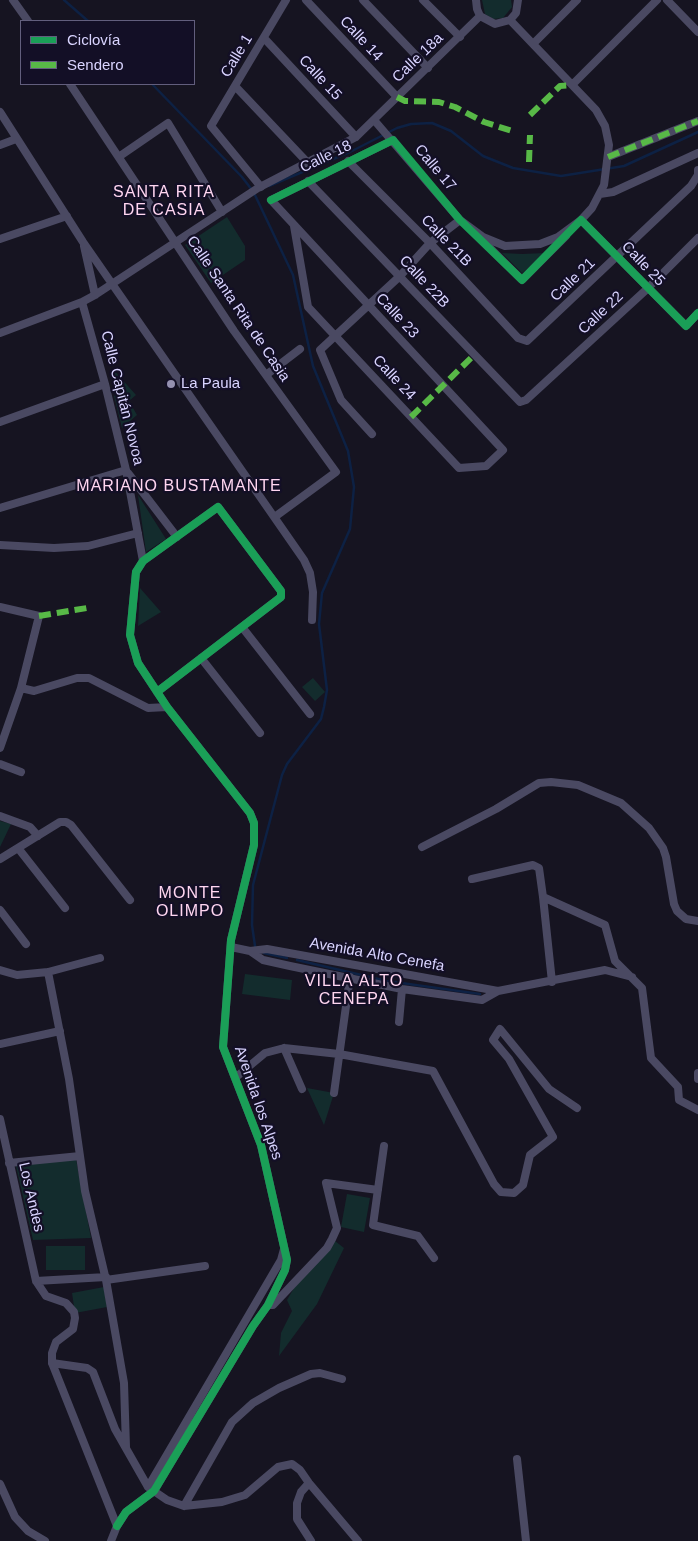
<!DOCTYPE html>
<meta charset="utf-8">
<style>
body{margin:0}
#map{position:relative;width:698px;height:1541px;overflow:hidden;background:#161421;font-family:Arial,sans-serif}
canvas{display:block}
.legend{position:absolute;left:20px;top:20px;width:175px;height:65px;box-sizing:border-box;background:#130f26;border:1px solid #625e7d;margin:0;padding:6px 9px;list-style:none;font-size:15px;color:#d9d4ff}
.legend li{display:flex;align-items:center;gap:10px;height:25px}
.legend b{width:25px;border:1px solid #625e7d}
</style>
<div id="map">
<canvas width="698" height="1541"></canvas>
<ul class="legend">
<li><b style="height:6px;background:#1a9f57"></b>Ciclovía</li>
<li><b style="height:6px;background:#58b947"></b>Sendero</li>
</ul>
</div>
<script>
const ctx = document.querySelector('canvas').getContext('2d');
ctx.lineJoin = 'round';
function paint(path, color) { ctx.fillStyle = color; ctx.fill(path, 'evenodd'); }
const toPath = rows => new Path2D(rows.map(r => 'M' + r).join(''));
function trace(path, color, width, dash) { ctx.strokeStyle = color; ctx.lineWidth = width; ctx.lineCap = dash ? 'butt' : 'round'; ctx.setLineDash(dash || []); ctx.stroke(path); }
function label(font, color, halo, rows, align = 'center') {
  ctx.font = font + ' Arial,sans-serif'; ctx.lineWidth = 4.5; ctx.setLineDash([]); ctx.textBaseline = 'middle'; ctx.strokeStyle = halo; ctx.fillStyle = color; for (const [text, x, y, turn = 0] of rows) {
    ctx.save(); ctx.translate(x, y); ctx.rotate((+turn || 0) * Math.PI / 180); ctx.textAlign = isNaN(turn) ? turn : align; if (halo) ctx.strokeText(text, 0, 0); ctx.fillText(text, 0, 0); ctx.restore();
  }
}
paint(toPath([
 [482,0,511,0,512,7,503,18,493,19,485,14],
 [227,217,245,246,245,260,211,283,185,245],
 [502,253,522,254,546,253,522,273],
 [112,368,136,395,129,401,137,415,122,428,114,396,119,394],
 [138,495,166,539,146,552],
 [140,588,161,612,138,626],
 [313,678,325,692,315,701,302,687],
 [0,821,11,824,0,847],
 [245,974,292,980,290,1000,242,994],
 [307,1088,334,1093,324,1125],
 [76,1159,91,1238,33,1240,16,1166],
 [347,1194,370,1198,364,1232,341,1227],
 [335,1241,344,1248,317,1304,279,1356,281,1333,292,1311,287,1300,294,1288],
 [46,1246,85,1246,85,1270,46,1270],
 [104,1287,107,1307,75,1313,72,1293]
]), '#132c2d');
trace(toPath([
 [64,0,88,21],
 [152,84,242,177,252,190],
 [269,186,350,152,397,128,411,124,432,123,451,131,483,156,513,168,561,176,624,166,698,132],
 [254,193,293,275,313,366,348,451,354,487,350,529,322,593,319,624,327,690,324,707,321,719,287,764,282,775,253,885,252,925,255,946],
 [264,953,287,958],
 [297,960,387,981,480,994]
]), '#0d2144', 2.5);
trace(toPath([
 [13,0,28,21],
 [306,0,397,97],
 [363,0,428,68],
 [423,0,460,37],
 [476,0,477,9,480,16,495,24,510,20,516,13,518,0],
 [667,0,698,32],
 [264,38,356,137],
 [533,44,577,0],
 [70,84,234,331,336,472,276,516],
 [572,85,657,0],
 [235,86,307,162],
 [0,112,83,242,304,560,310,573,313,592,312,620],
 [374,120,460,220,483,237,505,246,540,244,558,237,581,220,592,208,604,185,609,145,605,126,596,110,510,20],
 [0,145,16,139],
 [120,156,168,123,222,212],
 [608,157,698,121],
 [348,161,430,243,518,338,527,341,691,186,698,175,698,170],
 [308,181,520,402,526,400,647,289,698,238],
 [261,187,211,126,286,0],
 [600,194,613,192,698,153],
 [581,220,686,326,698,313],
 [294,226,308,307,459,468,486,466,503,450,271,200,393,140],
 [480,238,522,280,566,236],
 [0,239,67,216],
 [84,246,95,295],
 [82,302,105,384,126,470,143,561],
 [0,333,82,302,95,295,258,188,356,137,480,16],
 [266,375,300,349],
 [0,422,105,384],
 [372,434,341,400,320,350,400,276,430,243,460,220],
 [128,473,177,537],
 [0,508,126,470],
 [0,545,54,548,88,546,138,533],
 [0,607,39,616,21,688,0,748],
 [242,627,310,714],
 [201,658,260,733],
 [21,688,34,691,77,678,89,678,148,708,167,707],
 [0,764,21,772],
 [0,816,30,827,38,836],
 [422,847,496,809,539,783,551,782,578,785,621,803,649,828,663,848,666,857,674,904,677,911,686,919,698,921],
 [18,848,65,908],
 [0,859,60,822,66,822,71,825,130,900],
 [472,879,533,865,539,868,543,897],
 [0,910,26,944],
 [231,947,250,951,263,960,290,966,402,989,482,1000,498,991,605,970,632,977],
 [250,951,267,949,498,991],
 [0,970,17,975,48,972,100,958],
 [48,972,69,1079,85,1191,106,1280,124,1383,126,1447],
 [552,982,543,897,605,925,615,961,642,988,651,1058,678,1087,679,1100,698,1110],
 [399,1022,402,989],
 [0,1044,60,1031],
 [284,1048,302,1089],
 [698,1073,698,1079],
 [235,1078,265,1053,284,1048,339,1054,433,1071,494,1184,501,1192,514,1193,523,1185,530,1155,553,1137,509,1059,493,1040,500,1029,549,1089,577,1108],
 [334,1093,350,977],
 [0,1119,36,1281,46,1296,66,1303,74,1312,75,1318,73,1329,56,1342,52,1353,52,1363,117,1526,111,1541],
 [384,1146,373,1225,418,1236,434,1258],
 [9,1163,80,1156],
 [106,1280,205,1266],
 [36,1281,106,1277],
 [268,1305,273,1305,327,1248,332,1239,337,1228,326,1183,378,1190],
 [52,1363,87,1368,93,1372,115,1429,148,1487,167,1500,184,1506,222,1502,245,1495,278,1467,292,1464,300,1470,309,1483,358,1541],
 [517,1459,526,1541],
 [309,1483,301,1492,297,1503,297,1519,311,1541],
 [0,1484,15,1517,28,1531,45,1541],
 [148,1487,281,1260,284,1249],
 [184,1506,232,1422,253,1403,279,1388,311,1374,320,1373,342,1379],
 [117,1526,126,1512,154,1491,253,1326,268,1305,285,1270,287,1260,261,1145,223,1047,231,940,254,845,254,823,250,813,167,707,138,663,130,635,136,572,143,561,218,507,281,591,281,597,157,692]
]), '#4a4962', 8);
trace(toPath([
 [397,97,405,101,439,102,455,107,484,122,512,131],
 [530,115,560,86,572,85],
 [608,157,698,121],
 [529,162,530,135],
 [411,417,474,355],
 [39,616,87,608]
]), '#58b947', 6, [12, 6]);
trace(toPath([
 [271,200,393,140,460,220,522,280,581,220,686,326,698,313],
 [117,1526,126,1512,154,1491,253,1326,268,1305,285,1270,287,1260,261,1145,223,1047,231,940,254,845,254,823,250,813,167,707,138,663,130,635,136,572,143,561,218,507,281,591,281,597,157,692]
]), '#1a9f57', 8);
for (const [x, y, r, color] of [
 [171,384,5,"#9591b1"]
]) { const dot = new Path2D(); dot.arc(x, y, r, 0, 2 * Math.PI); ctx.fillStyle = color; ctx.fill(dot); trace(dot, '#130f26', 2); }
label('15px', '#d9d4ff', '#130f26', [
 ["Calle 14",361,39,47],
 ["Calle 1",237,56,-59],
 ["Calle 18a",418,58,-44],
 ["Calle 15",320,78,47],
 ["Calle 18",326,157,-26],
 ["Calle 17",435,168,50],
 ["Calle 21B",446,241,46],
 ["Calle 25",643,264,46],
 ["Calle 21",573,280,-44],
 ["Calle 22B",424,282,47],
 ["Calle Santa Rita de Casia",238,309,56],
 ["Calle 22",601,313,-43],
 ["Calle 23",397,316,47],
 ["Calle 24",394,378,47],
 ["Calle Capitán Novoa",122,398,76],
 ["Avenida Alto Cenefa",377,955,10],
 ["Avenida los Alpes",258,1103,71],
 ["Los Andes",31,1197,77]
]);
label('15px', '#d9d4ff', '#130f26', [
 ["La Paula",181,384]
], 'left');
ctx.letterSpacing = '1px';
label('16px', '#ffd6f0', '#130f26', [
 ["SANTA RITA",164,193],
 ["DE CASIA",164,211],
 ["MARIANO BUSTAMANTE",179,487],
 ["MONTE",190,894],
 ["OLIMPO",190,912],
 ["VILLA ALTO",354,982],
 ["CENEPA",354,1000]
]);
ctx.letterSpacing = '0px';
</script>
